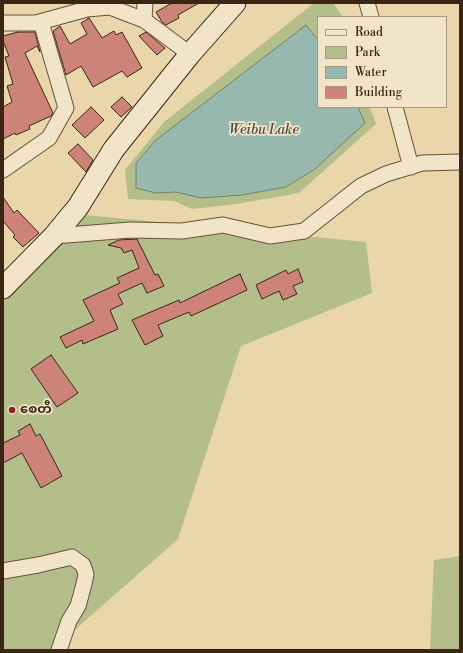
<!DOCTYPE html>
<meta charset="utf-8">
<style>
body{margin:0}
#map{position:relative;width:463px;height:653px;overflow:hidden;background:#e9d6aa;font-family:"Libre Bodoni",serif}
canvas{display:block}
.frame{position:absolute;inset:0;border:4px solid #3b2615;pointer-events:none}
.legend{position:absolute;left:317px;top:16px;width:130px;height:92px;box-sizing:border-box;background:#f1e4c8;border:1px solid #a89880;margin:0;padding:5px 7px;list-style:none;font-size:12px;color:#3b2615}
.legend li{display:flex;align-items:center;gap:8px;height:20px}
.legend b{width:20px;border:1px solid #a89880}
</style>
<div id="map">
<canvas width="463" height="653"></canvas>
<div class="frame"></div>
<ul class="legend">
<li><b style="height:5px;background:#f1e4c8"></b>Road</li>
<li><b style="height:11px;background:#b4be8a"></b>Park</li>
<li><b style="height:11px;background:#97b9ad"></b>Water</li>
<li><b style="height:11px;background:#cd8377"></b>Building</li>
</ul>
</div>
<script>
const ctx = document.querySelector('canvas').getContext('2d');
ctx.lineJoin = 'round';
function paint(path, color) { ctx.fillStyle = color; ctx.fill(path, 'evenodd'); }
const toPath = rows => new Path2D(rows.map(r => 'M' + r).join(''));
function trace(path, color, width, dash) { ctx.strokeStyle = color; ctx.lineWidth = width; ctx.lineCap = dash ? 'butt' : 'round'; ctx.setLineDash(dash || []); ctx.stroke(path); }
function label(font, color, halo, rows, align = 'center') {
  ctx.font = font + ' "Libre Bodoni","Noto Sans Myanmar",serif'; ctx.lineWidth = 3.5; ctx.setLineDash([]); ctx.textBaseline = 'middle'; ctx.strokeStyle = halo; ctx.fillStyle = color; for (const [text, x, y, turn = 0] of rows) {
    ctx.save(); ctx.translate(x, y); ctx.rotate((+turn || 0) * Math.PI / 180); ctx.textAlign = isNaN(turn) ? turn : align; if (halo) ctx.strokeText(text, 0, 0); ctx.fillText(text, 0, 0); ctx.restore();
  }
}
paint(toPath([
 [314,3,333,3,343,17,318,17,318,107,370,107,376,124,299,193,237,204,192,209,174,201,128,199,125,170,164,122],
 [85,215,366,242,372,293,241,346,178,539,52,650,3,650,3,284],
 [460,556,460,650,430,650,434,560]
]), '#b4be8a');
const water = toPath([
 [306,25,318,40,318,107,358,107,365,123,315,169,286,187,242,195,201,198,176,192,156,193,136,188,136,163,156,140,306,25]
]);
paint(water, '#97b9ad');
trace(water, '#727e70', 1);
const building = toPath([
 [172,3,199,3,178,15,179,18,166,25,162,22,156,12,172,3],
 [89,18,102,38,114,31,116,35,122,32,142,68,127,77,122,71,93,87,81,66,66,75,53,31,60,26,70,44,87,34,81,23,89,18],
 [18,32,35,32,40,52,37,46,25,53,53,113,51,116,29,126,30,129,16,135,15,133,3,139,3,107,12,102,7,86,13,84,5,57,9,56,3,41,3,36,18,32],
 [146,32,165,48,157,55,139,36,146,32],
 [122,97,132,107,121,117,111,107,122,97],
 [91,107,104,120,85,138,72,125,91,107],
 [78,144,93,160,86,172,68,153,78,144],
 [3,197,14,213,17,210,39,233,23,247,13,237,15,235,3,221,3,197],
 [137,239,155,275,158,274,164,286,147,293,142,283,118,294,123,304,110,310,118,329,83,344,82,340,66,348,60,337,94,321,83,300,120,283,117,278,139,268,132,250,124,253,121,248,108,245,119,240,137,239],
 [298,269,303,282,293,286,297,294,283,300,279,291,262,299,256,285,286,270,288,274,298,269],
 [240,274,247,290,191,316,189,312,158,325,163,336,145,345,132,320,179,300,180,303,240,274],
 [51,355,78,393,57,407,31,369,51,355],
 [30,424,36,436,40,434,62,476,41,488,22,453,3,463,3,443,20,435,18,431,30,424]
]);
paint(building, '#cd8377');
trace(building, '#3b2615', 1);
const street = toPath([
 [367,3,371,17],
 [144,20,145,3],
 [3,23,36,23,87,9,110,7,144,20,190,54],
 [395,107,411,167],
 [3,170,49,138,66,108,41,22],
 [54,236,130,230,182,231,223,225,270,236,304,231,361,186,386,174,422,163,460,162],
 [3,571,38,565,72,557,83,565,86,574,84,584,78,606,69,621,59,650]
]);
const secondary = toPath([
 [3,288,54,236,78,207,114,149,190,54,235,3]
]);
trace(street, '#66523a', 17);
trace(secondary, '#3b2615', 23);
trace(street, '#f1e4c8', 15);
trace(secondary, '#f1e4c8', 21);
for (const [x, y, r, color] of [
 [12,410,4,"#8f2418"]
]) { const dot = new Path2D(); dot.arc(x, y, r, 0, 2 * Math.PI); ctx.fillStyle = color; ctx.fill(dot); trace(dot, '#f1e4c8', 1.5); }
label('bold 13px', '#3b2615', '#f1e4c8', [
 ["စေတီ",20,410]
], 'left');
label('italic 14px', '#524b3b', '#f1e4c8', [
 ["Weibu Lake",264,131]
]);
</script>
